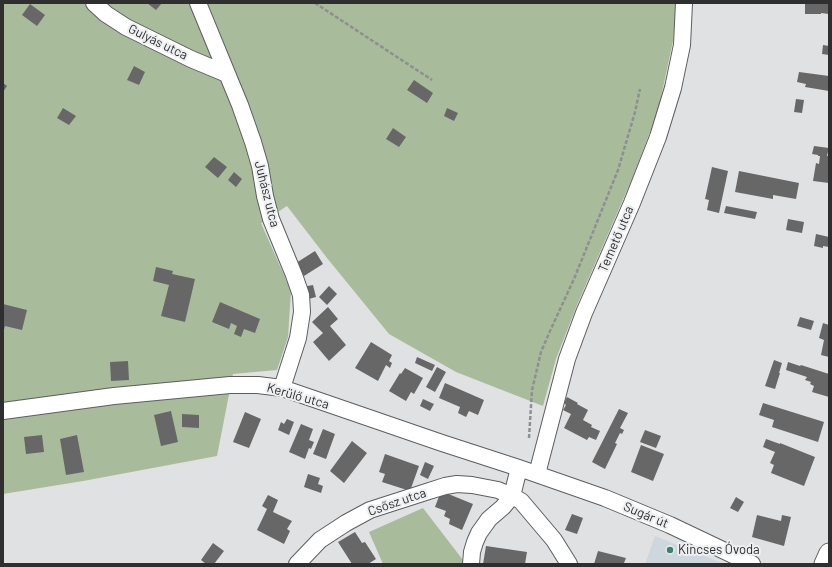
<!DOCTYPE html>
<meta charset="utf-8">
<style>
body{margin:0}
#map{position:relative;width:832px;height:567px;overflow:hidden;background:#dfe1e3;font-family:Barlow,sans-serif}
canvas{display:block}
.frame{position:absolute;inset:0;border:4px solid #2f2f30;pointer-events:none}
</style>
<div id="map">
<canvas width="832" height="567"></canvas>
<div class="frame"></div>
</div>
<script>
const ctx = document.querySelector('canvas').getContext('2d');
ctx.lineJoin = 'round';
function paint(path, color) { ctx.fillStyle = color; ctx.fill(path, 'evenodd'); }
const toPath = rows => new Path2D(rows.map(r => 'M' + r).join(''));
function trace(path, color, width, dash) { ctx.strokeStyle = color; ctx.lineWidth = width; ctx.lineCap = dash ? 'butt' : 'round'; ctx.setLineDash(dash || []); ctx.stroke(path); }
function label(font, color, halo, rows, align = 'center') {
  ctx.font = font + ' Barlow,sans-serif'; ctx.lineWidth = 4; ctx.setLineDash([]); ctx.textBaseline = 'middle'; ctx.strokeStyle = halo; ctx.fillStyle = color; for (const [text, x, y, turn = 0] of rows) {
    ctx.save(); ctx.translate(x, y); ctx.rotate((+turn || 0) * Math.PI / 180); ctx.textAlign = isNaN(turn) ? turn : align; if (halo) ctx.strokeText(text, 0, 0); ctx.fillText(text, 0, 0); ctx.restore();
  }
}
paint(toPath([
 [655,536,724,564,645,564]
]), '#cfd7de');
paint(toPath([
 [3,3,677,3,677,5,673,41,658,111,632,179,577,305,556,359,543,406,456,372,389,334,327,258,287,206,261,223,291,291,288,337,277,370,233,374,217,456,83,481,3,494],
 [423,508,466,564,383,564,369,532]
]), '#a8bc9b');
paint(toPath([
 [147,3,162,3,156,10],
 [805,3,829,3,829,14,821,13,821,14,805,14],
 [30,4,45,15,37,26,22,15],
 [823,45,829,46,829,55,822,54],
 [134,66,145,72,139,85,127,80],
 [799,72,829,76,829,91,805,87,806,84,797,82],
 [414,80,433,93,427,103,407,90],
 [3,83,7,86,3,92],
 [796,99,804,100,802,113,794,112],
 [63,108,76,116,69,125,57,118],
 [447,108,458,113,454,121,444,116],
 [393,128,406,137,399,147,386,139],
 [814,146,829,148,827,156,829,156,829,183,813,181,816,163,819,164,820,156,818,156,818,155,812,154],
 [214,157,227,167,218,178,205,167],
 [712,167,728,171,719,213,707,210,709,200,705,199],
 [739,171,799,183,796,199,773,195,773,199,735,192],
 [234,172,242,179,236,187,228,180],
 [726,206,757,212,755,219,724,213],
 [788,219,804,222,802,233,786,230],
 [816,234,829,237,829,247,823,246,823,248,814,246],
 [315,251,323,264,304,276,296,263],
 [156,267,173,271,172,274,195,279,185,322,161,316,169,285,153,281],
 [313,285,316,297,305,300,302,287],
 [329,286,337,294,327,305,319,297],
 [220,302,260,319,255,333,244,329,241,337,234,334,237,326,231,323,229,329,212,322],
 [3,304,27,310,22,330,5,326,3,333],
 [328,307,338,319,330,326,346,345,329,361,313,342,323,333,312,322],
 [800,317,814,321,811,330,797,326],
 [823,323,829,325,829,357,821,355,824,340,819,338],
 [371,342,392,355,389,361,392,363,390,368,386,365,378,381,355,368],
 [417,357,435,365,432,371,415,363],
 [774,360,782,363,779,373,780,373,775,389,765,386],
 [128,361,129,380,111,381,110,362],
 [788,362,800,366,801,365,829,374,829,397,812,392,814,386,810,384,811,382,805,380,807,377,786,370],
 [437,367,446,372,435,392,426,387],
 [405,368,423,378,414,394,411,392,406,401,389,391,400,373,401,374],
 [445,383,484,400,478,415,469,411,466,417,458,413,460,407,439,398],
 [567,397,578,403,577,404,588,410,583,420,592,425,591,427,600,431,596,440,589,437,587,440,564,428,571,414,563,410,566,405,564,403],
 [423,399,434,404,430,411,420,406],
 [763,403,824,422,818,442,772,427,774,420,759,415],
 [619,409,628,413,620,428,624,430,622,434,620,433,615,443,617,444,605,469,592,462],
 [171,411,178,442,161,446,154,415],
 [245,412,261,419,249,448,233,442],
 [182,414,199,415,199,428,182,427],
 [287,419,294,422,289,435,278,430,281,422,284,424],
 [301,424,313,429,309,440,314,442,311,449,309,448,305,459,289,452],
 [323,429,335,434,326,459,313,454],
 [645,430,661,436,656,448,640,442],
 [42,435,44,452,26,454,24,437],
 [77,435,84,472,66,475,60,439],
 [766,439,780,444,780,443,815,457,804,486,771,473,774,465,770,463,775,452,763,447],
 [352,441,367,453,344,483,330,471],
 [641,445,664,454,653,481,631,472],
 [385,454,419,466,410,491,382,482,385,474,379,472],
 [425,462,434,466,428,479,420,475],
 [308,474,320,478,318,484,323,486,321,493,304,487],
 [441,491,473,504,462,530,449,524,450,519,444,516,446,511,435,507],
 [268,495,278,500,273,512,292,521,287,529,290,531,284,544,257,530,267,509,262,506],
 [736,497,744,502,738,512,730,508],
 [572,514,583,518,577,534,565,530],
 [757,515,781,521,782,515,791,517,784,546,752,537],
 [355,532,362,543,365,542,376,559,368,564,352,564,338,542],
 [213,543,224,551,214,564,206,564,201,560],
 [486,546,527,552,525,564,483,564],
 [598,551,626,558,624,563,627,564,594,564]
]), '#686768');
const minor = toPath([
 [94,3,106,14,126,27,191,59,227,74],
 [198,3,240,105,253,142,260,166,265,196,271,219,294,275,301,295,302,312,298,338,282,388],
 [3,411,114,396,230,385,258,385,282,388,442,443,519,468,605,498,670,525,752,564],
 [537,474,567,359,584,313,632,203,658,137,673,88,682,45,684,3],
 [297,564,320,540,346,523,370,510,426,492,445,486,457,484,472,485,498,490,512,496,521,501,554,540,569,564],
 [471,564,472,552,475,542,479,533,489,519,503,507,512,496,519,468]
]);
const tertiary = toPath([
 [824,564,829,553]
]);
trace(minor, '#5d5e60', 18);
trace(tertiary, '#5d5e60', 21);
trace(toPath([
 [315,3,432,80],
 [529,438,532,390,541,352,550,331,574,279,618,170,635,112,640,89]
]), '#8e8f90', 2.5, [4, 2]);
trace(minor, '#fff', 16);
trace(tertiary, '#fff', 19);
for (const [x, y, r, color] of [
 [670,550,4,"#3f8171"]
]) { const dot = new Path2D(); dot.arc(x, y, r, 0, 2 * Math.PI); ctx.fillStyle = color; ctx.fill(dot); trace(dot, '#edeff0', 1.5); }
label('13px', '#2f2f30', '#edeff0', [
 ["Gulyás utca",158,42,26],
 ["Juhász utca",267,194,76],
 ["Temető utca",616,239,-67],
 ["Kerülő utca",298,396,16],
 ["Csősz utca",397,502,-19],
 ["Sugár út",646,515,23]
]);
label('13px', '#2f2f30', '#edeff0', [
 ["Kincses Óvoda",678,550]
], 'left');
</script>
